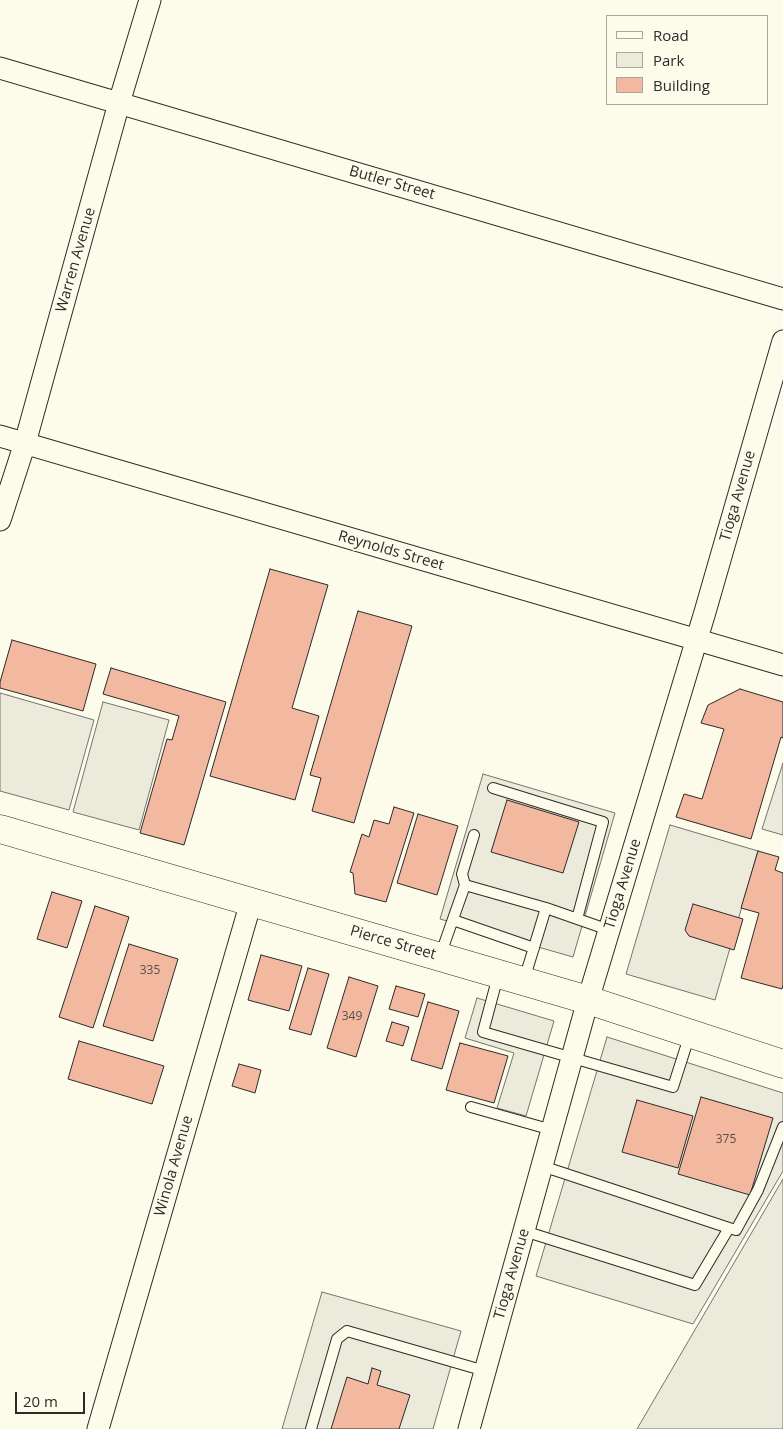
<!DOCTYPE html>
<style>
body{margin:0}
#map{position:relative;width:783px;height:1429px;overflow:hidden;background:#fdfbea;font-family:"Open Sans",sans-serif}
canvas{display:block}
.legend{position:absolute;left:606px;top:15px;width:162px;height:90px;box-sizing:border-box;background:#fdfbea;border:1px solid #a9a89e;margin:0;padding:6px 9px;list-style:none;font-size:15px;color:#2b2b2b}
.legend li{display:flex;align-items:center;gap:10px;height:25px}
.legend b{width:25px;border:1px solid #a9a89e}
.scale{position:absolute;left:15px;top:1392px;width:70px;height:22px;box-sizing:border-box;border:2px solid #2b2b2b;border-top:0;padding-left:6px;font-size:15px;line-height:18px;white-space:nowrap;color:#2b2b2b;-webkit-text-stroke:4px #fdfbea;paint-order:stroke}
</style>
<div id="map">
<canvas width="783" height="1429"></canvas>
<ul class="legend">
<li><b style="height:6px;background:#fdfbea"></b>Road</li>
<li><b style="height:14px;background:#ecebdb"></b>Park</li>
<li><b style="height:14px;background:#f2b8a0"></b>Building</li>
</ul>
<div class="scale">20 m</div>
</div>
<script>
const ctx = document.querySelector('canvas').getContext('2d');
ctx.lineJoin = 'round';
function paint(path, color) { ctx.fillStyle = color; ctx.fill(path, 'evenodd'); }
const toPath = rows => new Path2D(rows.map(r => 'M' + r).join(''));
function trace(path, color, width, dash) { ctx.strokeStyle = color; ctx.lineWidth = width; ctx.lineCap = dash ? 'butt' : 'round'; ctx.setLineDash(dash || []); ctx.stroke(path); }
function label(font, color, halo, rows, align = 'center') {
  ctx.font = font + ' "Open Sans",sans-serif'; ctx.lineWidth = 4; ctx.setLineDash([]); ctx.textBaseline = 'middle'; ctx.strokeStyle = halo; ctx.fillStyle = color; for (const [text, x, y, turn = 0] of rows) {
    ctx.save(); ctx.translate(x, y); ctx.rotate((+turn || 0) * Math.PI / 180); ctx.textAlign = isNaN(turn) ? turn : align; if (halo) ctx.strokeText(text, 0, 0); ctx.fillText(text, 0, 0); ctx.restore();
  }
}
const green = toPath([
 [783,1179,783,1429,637,1429,783,1179]
]);
paint(green, '#ecebdb');
trace(green, '#74746e', 1);
const parking = toPath([
 [0,693,94,720,69,810,0,791,0,693],
 [103,702,169,720,139,830,73,812,103,702],
 [783,763,783,835,762,829,783,763],
 [483,774,615,813,573,957,440,919,483,774],
 [670,825,758,851,715,1000,626,974,670,825],
 [477,998,554,1021,526,1116,497,1108,514,1053,465,1038,477,998],
 [607,1037,783,1093,783,1171,693,1324,536,1276,607,1037],
 [322,1292,461,1331,433,1429,282,1429,322,1292]
]);
paint(parking, '#eceadb');
trace(parking, '#74746e', 1);
const building = toPath([
 [270,569,328,585,292,708,319,716,295,800,210,776,270,569],
 [358,611,412,626,354,823,312,811,321,778,310,775,358,611],
 [12,640,96,664,83,711,0,688,0,682,12,640],
 [111,668,226,702,184,845,140,833,167,739,172,740,179,716,103,694,111,668],
 [740,689,783,702,783,738,781,737,751,839,676,817,684,794,702,799,724,729,701,723,708,705,740,689],
 [507,800,579,822,563,873,491,852,507,800],
 [394,807,414,813,386,902,355,894,353,873,350,872,362,834,369,837,374,820,389,824,394,807],
 [418,814,458,826,437,895,397,883,418,814],
 [758,851,779,857,775,870,783,873,783,985,782,989,741,978,759,913,741,908,758,851],
 [52,892,82,901,67,948,37,939,52,892],
 [693,904,743,919,734,950,689,936,685,930,693,904],
 [95,906,129,917,93,1028,59,1017,95,906],
 [129,944,178,959,153,1041,103,1026,129,944],
 [261,955,302,966,289,1011,248,1000,261,955],
 [308,968,329,974,311,1035,289,1029,308,968],
 [349,977,378,986,356,1057,327,1048,349,977],
 [396,986,425,994,418,1017,389,1009,396,986],
 [428,1002,459,1011,442,1069,411,1060,428,1002],
 [392,1022,409,1027,403,1046,386,1041,392,1022],
 [79,1041,164,1066,152,1104,68,1079,79,1041],
 [460,1043,508,1056,494,1103,446,1090,460,1043],
 [239,1064,261,1070,255,1093,232,1086,239,1064],
 [701,1097,773,1118,750,1195,678,1174,701,1097],
 [637,1100,693,1116,678,1168,622,1152,637,1100],
 [372,1368,381,1371,377,1385,410,1395,399,1429,331,1429,347,1377,368,1384,372,1368]
]);
paint(building, '#f2b8a0');
trace(building, '#2b2b2b', 1);
const service = toPath([
 [493,788,603,822,577,919],
 [465,885,462,874,474,835],
 [453,920,534,948],
 [440,956,465,885,546,908,609,930],
 [498,976,483,1032,673,1087,690,1034],
 [524,980,546,908],
 [471,1107,552,1130],
 [729,1228,736,1230,758,1190,783,1127],
 [524,1231,695,1285,729,1228,542,1166],
 [311,1429,337,1339,347,1331,485,1371]
]);
const minor = toPath([
 [0,68,783,299],
 [0,436,783,665],
 [0,520,25,443,119,103,150,0],
 [98,1429,251,902],
 [469,1429,588,1000,705,612,783,341]
]);
const primary = toPath([
 [0,829,588,1000,783,1064]
]);
trace(service, '#2b2b2b', 12);
trace(minor, '#2b2b2b', 23);
trace(primary, '#2b2b2b', 29);
trace(service, '#fdfbea', 10);
trace(minor, '#fdfbea', 21);
trace(primary, '#fdfbea', 28);
label('12px', '#5d4e48', null, [
 ["335",150,971],
 ["349",352,1017],
 ["375",726,1140]
]);
label('15px', '#2b2b2b', '#fdfbea', [
 ["Butler Street",392,183,16],
 ["Warren Avenue",76,260,-74],
 ["Tioga Avenue",738,496,-74],
 ["Reynolds Street",391,551,16],
 ["Tioga Avenue",623,884,-73],
 ["Pierce Street",393,943,16],
 ["Winola Avenue",174,1166,-74],
 ["Tioga Avenue",512,1274,-74]
]);
</script>
